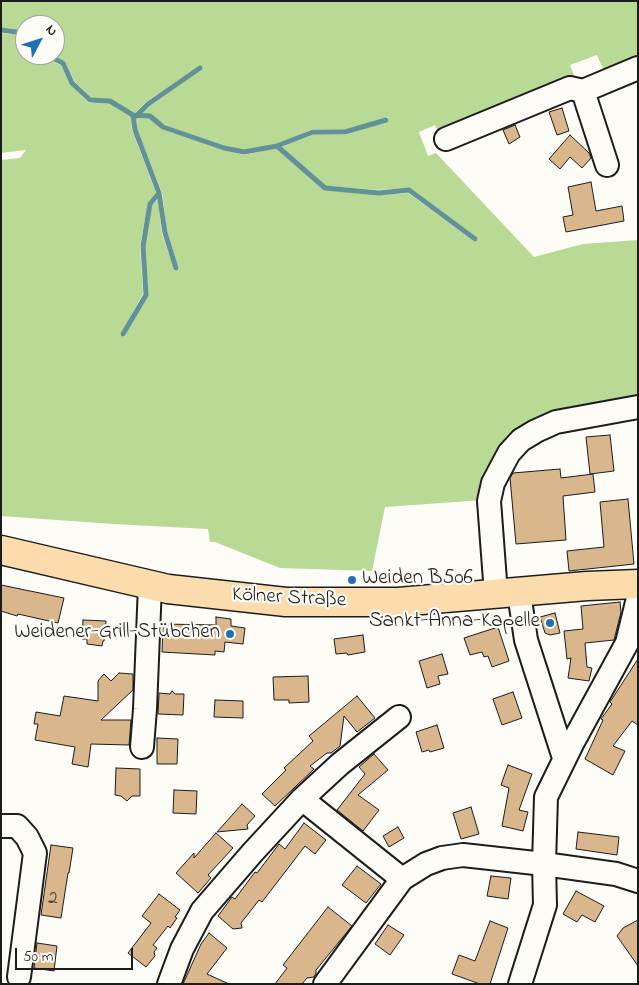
<!DOCTYPE html>
<meta charset="utf-8">
<style>
body{margin:0}
#map{position:relative;width:639px;height:985px;overflow:hidden;background:#fdfcf7;font-family:"Indie Flower",sans-serif}
canvas{display:block}
.frame{position:absolute;inset:0;border:2px solid #1c1c1c;pointer-events:none}
.north{position:absolute;left:15px;top:15px;width:50px;height:50px;box-sizing:border-box;background:#fdfcf7;border:1px solid #a3a29f;border-radius:50%;rotate:50deg;font-size:14px;font-weight:700;line-height:20px;text-align:center;color:#1c1c1c}
.north::after{content:'';display:block;margin:auto;width:18px;height:22px;background:#1f6fb2;clip-path:polygon(50% 0,100% 100%,50% 72%,0 100%)}
.scale{position:absolute;left:15px;top:948px;width:118px;height:22px;box-sizing:border-box;border:2px solid #1c1c1c;border-top:0;padding-left:6px;font-size:15px;line-height:18px;white-space:nowrap;color:#1c1c1c;-webkit-text-stroke:4px #fdfcf7;paint-order:stroke}
</style>
<div id="map">
<canvas width="639" height="985"></canvas>
<div class="frame"></div>
<div class="north">N</div>
<div class="scale">50 m</div>
</div>
<script>
const ctx = document.querySelector('canvas').getContext('2d');
ctx.lineJoin = 'round';
function paint(path, color) { ctx.fillStyle = color; ctx.fill(path, 'evenodd'); }
const toPath = rows => new Path2D(rows.map(r => 'M' + r).join(''));
function trace(path, color, width, dash) { ctx.strokeStyle = color; ctx.lineWidth = width; ctx.lineCap = dash ? 'butt' : 'round'; ctx.setLineDash(dash || []); ctx.stroke(path); }
function label(font, color, halo, rows, align = 'center') {
  ctx.font = font + ' "Indie Flower",sans-serif'; ctx.lineWidth = 4.5; ctx.setLineDash([]); ctx.textBaseline = 'middle'; ctx.strokeStyle = halo; ctx.fillStyle = color; for (const [text, x, y, turn = 0] of rows) {
    ctx.save(); ctx.translate(x, y); ctx.rotate((+turn || 0) * Math.PI / 180); ctx.textAlign = isNaN(turn) ? turn : align; if (halo) ctx.strokeText(text, 0, 0); ctx.fillText(text, 0, 0); ctx.restore();
  }
}
paint(toPath([
 [1,1,638,1,638,63,606,76,597,55,570,65,576,81,440,137,435,125,419,132,428,156,436,153,534,257,583,244,638,240,638,402,535,425,484,500,385,507,372,571,280,568,215,542,210,542,208,529,113,524,1,516,1,160,20,158,26,150,1,153,1,33,25,35,25,55,43,55,47,59,61,65,70,84,89,103,110,103,131,116,132,130,156,193,148,203,140,246,143,294,120,335,124,337,148,295,145,246,152,205,158,199,162,234,175,271,179,269,167,233,162,193,137,129,136,118,149,118,162,129,223,150,244,155,276,148,325,190,379,195,408,193,475,242,478,239,410,188,379,190,326,186,282,147,314,134,345,135,389,121,388,117,344,130,313,129,281,143,244,150,224,146,164,125,150,114,141,114,149,106,203,68,201,65,146,102,135,113,111,99,91,98,74,81,65,61,49,55,55,55,55,25,25,25,25,30,1,28]
]), '#b8da94');
trace(toPath([
 [1,30,25,33],
 [46,55,63,63,72,83,90,100,110,101,133,115,150,116,163,127,224,148,244,152,277,146,325,188,379,193,409,190,475,239],
 [136,116,148,104,200,68],
 [277,146,313,132,345,132,386,120],
 [159,193,165,233,176,268],
 [123,334,146,295,143,246,150,204,159,193,135,130,133,115]
]), '#619297', 5);
const building = toPath([
 [562,108,569,131,557,135,549,112,562,108],
 [515,125,520,137,509,144,503,130,515,125],
 [570,135,589,153,591,158,582,168,570,157,560,169,549,159,570,135],
 [591,182,596,211,622,206,624,221,566,232,563,217,573,215,568,187,591,182],
 [610,435,614,471,590,474,586,437,610,435],
 [560,469,561,478,593,474,595,492,563,496,566,540,516,544,510,478,513,473,560,469],
 [628,499,634,564,569,571,567,551,604,547,600,502,628,499],
 [1,585,64,598,58,623,18,614,17,616,1,611,1,585],
 [620,602,621,612,614,640,585,643,587,667,592,668,589,681,568,678,571,658,567,659,564,631,583,629,581,606,620,602],
 [555,613,560,633,550,635,545,633,540,617,555,613],
 [216,617,231,619,231,626,245,628,243,644,225,642,224,652,215,651,215,655,162,652,163,624,216,625,216,617],
 [83,620,106,621,104,641,103,641,102,646,87,644,87,639,82,639,83,620],
 [498,627,509,661,492,667,488,656,484,657,482,652,470,655,464,638,498,627],
 [363,635,365,652,348,655,347,653,336,654,334,639,363,635],
 [442,654,448,674,438,676,440,684,427,688,419,661,442,654],
 [638,659,638,725,632,721,613,746,625,751,613,775,585,759,603,720,601,719,612,704,610,702,638,659],
 [119,673,133,674,133,690,101,720,131,720,129,745,91,744,88,767,72,764,75,747,35,740,38,724,34,724,36,712,60,716,64,696,98,701,98,681,104,674,111,681,119,673],
 [308,676,309,702,289,703,289,700,274,700,273,677,308,676],
 [172,691,175,694,184,694,183,715,158,714,159,693,170,694,172,691],
 [513,692,522,718,502,725,493,699,513,692],
 [357,696,375,718,357,732,344,716,340,746,331,753,327,753,310,766,314,769,275,806,262,794,286,770,284,768,313,741,309,736,357,696],
 [215,700,243,701,243,718,214,717,215,700],
 [437,725,444,748,430,752,429,750,422,752,416,732,437,725],
 [157,738,178,739,177,764,157,764,157,738],
 [374,754,388,770,358,795,379,810,363,831,337,810,365,774,359,767,374,754],
 [508,765,532,774,519,810,528,812,523,831,502,826,509,788,501,785,508,765],
 [116,768,140,769,140,796,132,796,127,801,121,796,115,795,116,768],
 [174,790,197,791,196,814,173,813,174,790],
 [242,804,255,816,247,825,248,829,217,832,242,804],
 [471,807,479,834,461,839,453,813,471,807],
 [304,823,326,840,315,854,305,846,262,902,259,900,241,923,242,928,233,929,218,916,232,897,235,899,255,872,257,873,279,844,285,849,304,823],
 [398,827,404,838,389,847,383,836,398,827],
 [578,832,619,837,617,855,576,849,578,832],
 [216,833,233,848,208,875,211,878,198,893,176,873,194,853,194,858,216,833],
 [51,845,73,848,69,873,68,873,61,918,41,915,51,845],
 [357,866,381,884,366,903,342,885,357,866],
 [491,876,511,878,508,899,487,896,491,876],
 [576,891,604,906,595,922,582,915,577,922,563,914,576,891],
 [159,894,180,910,175,917,177,918,170,928,168,926,153,945,157,948,154,952,155,956,146,967,128,953,151,923,142,916,159,894],
 [328,907,352,926,316,970,316,973,314,977,307,978,302,984,275,984,287,968,283,965,328,907],
 [638,920,638,966,617,936,623,928,638,920],
 [490,921,508,928,490,984,480,984,452,974,459,955,475,961,490,921],
 [388,925,404,935,390,955,375,944,388,925],
 [209,933,227,948,207,974,229,984,183,984,201,944,209,933],
 [37,943,57,946,54,971,34,968,37,943]
]);
paint(building, '#d9b68b');
trace(building, '#1c1c1c', 1);
const minor = toPath([
 [446,139,570,88,583,91],
 [607,165,583,91,638,68],
 [519,593,526,640,564,758],
 [496,594,489,501,493,483,509,453,521,440,536,431,556,422,638,407],
 [142,747,145,709,150,585],
 [302,799,340,764,399,717],
 [1,826,17,826,27,837,35,853,19,977],
 [169,984,182,949,202,911,253,852,302,799,402,879],
 [325,984,402,879,426,864,442,858,463,855,544,864,616,874,638,881],
 [520,984,545,905,544,864,546,797,573,742,627,643,638,598]
]);
const major = toPath([
 [1,550,168,589,286,602,398,602,587,586,638,584]
]);
trace(minor, '#1c1c1c', 26);
trace(major, '#1c1c1c', 31);
trace(minor, '#fdfcf7', 22);
trace(major, '#fcdcac', 28);
for (const [x, y, r, color] of [
 [352,580,5,"#1f6fb2"],
 [550,623,5,"#1f6fb2"],
 [230,634,5,"#1f6fb2"]
]) { const dot = new Path2D(); dot.arc(x, y, r, 0, 2 * Math.PI); ctx.fillStyle = color; ctx.fill(dot); trace(dot, '#fdfcf7', 2); }
label('19px', '#4b4238', null, [
 ["2",53,900]
]);
label('21px', '#1c1c1c', '#fdfcf7', [
 ["Weiden B506",362,580,"left"],
 ["Sankt-Anna-Kapelle",540,623],
 ["Weidener-Grill-Stübchen",220,634]
], 'right');
label('21px', '#1c1c1c', '#fdfcf7', [
 ["Kölner Straße",289,599,3]
]);
</script>
